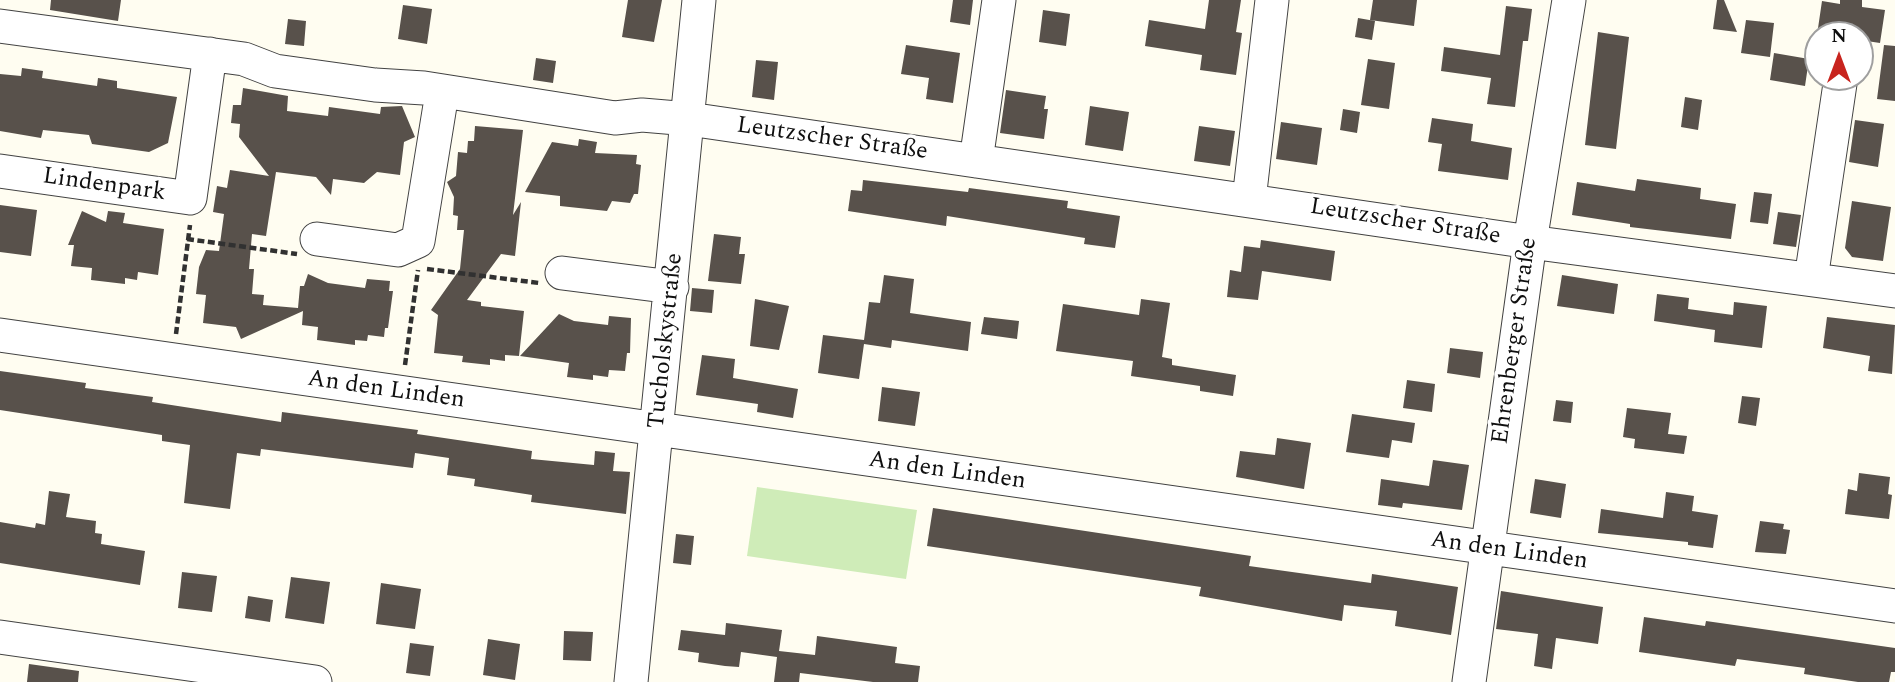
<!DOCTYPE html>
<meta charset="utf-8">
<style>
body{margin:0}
#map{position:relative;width:1895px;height:682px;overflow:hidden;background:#fffdf1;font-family:Spectral,serif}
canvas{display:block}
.north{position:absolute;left:1804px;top:21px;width:70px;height:70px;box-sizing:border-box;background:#fff;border:2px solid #9f9f9f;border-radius:50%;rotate:0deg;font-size:19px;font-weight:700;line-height:28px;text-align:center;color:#0f0f0f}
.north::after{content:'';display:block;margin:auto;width:24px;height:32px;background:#c8241e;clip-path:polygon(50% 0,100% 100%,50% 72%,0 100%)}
</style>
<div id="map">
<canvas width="1895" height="682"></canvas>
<div class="north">N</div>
</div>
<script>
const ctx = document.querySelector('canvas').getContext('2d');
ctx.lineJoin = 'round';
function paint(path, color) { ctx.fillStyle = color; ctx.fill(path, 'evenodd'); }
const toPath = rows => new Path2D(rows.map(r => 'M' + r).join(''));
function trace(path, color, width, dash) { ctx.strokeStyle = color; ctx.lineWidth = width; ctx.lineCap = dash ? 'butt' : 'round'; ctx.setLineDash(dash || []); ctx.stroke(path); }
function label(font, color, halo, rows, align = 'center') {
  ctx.font = font + ' Spectral,serif'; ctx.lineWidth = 7; ctx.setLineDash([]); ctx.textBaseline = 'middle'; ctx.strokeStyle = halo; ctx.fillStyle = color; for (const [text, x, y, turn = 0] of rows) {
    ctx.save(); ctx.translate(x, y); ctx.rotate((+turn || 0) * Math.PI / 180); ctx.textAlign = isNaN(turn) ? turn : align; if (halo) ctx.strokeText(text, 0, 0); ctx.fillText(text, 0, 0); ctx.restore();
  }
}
paint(toPath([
 [757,487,917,510,906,579,747,556]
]), '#cfecb8');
paint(toPath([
 [51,0,121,0,118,21,50,10],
 [628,0,662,0,654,42,622,37],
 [953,0,973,0,970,25,950,22],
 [1209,0,1241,0,1236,32,1242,33,1236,75,1200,70,1202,55,1145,46,1149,20,1205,29],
 [1373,0,1417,0,1414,26,1370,20],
 [1717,0,1724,0,1737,32,1713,29],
 [1840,0,1862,0,1862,7,1885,10,1880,43,1860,40,1860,35,1817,35,1822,1,1840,4],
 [403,5,432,9,427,44,398,39],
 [1506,6,1532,9,1528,41,1523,41,1515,107,1487,104,1491,78,1441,71,1444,47,1500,55],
 [1043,10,1070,14,1066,46,1039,42],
 [1358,18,1375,21,1372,40,1355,37],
 [288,19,306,21,304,46,285,44],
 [1746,20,1774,23,1770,57,1741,53],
 [1598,32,1629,37,1616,149,1585,145],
 [906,45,960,53,953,103,926,99,929,78,901,74],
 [1884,45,1895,46,1895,101,1877,99],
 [1774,53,1809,59,1805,86,1770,80],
 [536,58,556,61,553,83,533,80],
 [1368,59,1395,63,1389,109,1361,105],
 [756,60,778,62,774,100,752,97],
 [22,68,43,71,42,78,97,86,98,78,117,81,117,88,177,97,168,143,149,152,92,144,89,135,43,130,41,138,0,131,0,74,21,76],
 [243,88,288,96,287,111,328,116,329,107,380,114,381,107,402,106,415,137,404,142,400,175,377,172,364,183,333,179,331,195,316,177,276,172,266,236,252,234,249,269,254,269,252,294,264,295,263,305,298,308,300,286,304,286,308,274,328,283,365,288,367,279,390,281,389,291,393,291,388,328,385,328,384,337,368,335,367,341,355,340,355,345,317,340,318,327,302,325,303,311,241,339,236,327,203,323,206,295,196,294,199,267,206,250,219,251,224,214,213,212,217,186,227,188,230,170,269,176,239,137,240,124,231,123,233,105,241,105],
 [1006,90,1046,96,1044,109,1048,109,1044,139,1000,133],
 [1685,97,1702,100,1698,130,1681,127],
 [1090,106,1129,112,1123,151,1085,145],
 [1343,109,1360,112,1357,133,1340,130],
 [1432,118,1473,124,1471,141,1512,148,1508,180,1438,171,1442,144,1428,142],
 [1855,120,1884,124,1878,167,1849,162],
 [1281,122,1322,128,1317,165,1276,159],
 [475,126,523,130,513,215,521,202,515,256,501,254,467,300,481,302,481,306,524,311,519,356,505,355,505,361,490,359,490,365,462,362,463,356,434,353,438,315,431,310,460,269,464,230,457,230,458,216,453,215,454,197,447,182,456,176,458,152,467,153,468,141,474,141],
 [1199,126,1235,131,1230,166,1194,161],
 [579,139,597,142,595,153,637,155,636,164,641,165,638,194,634,194,630,203,612,201,607,211,560,206,560,196,525,192,552,142,578,146],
 [1637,179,1701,188,1700,199,1736,204,1731,239,1630,227,1630,224,1572,215,1577,182,1635,191],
 [863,180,968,192,969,188,1068,201,1067,208,1120,216,1115,248,1084,244,1085,238,947,216,946,226,848,211,851,190,862,191],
 [1754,192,1772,194,1768,224,1750,222],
 [1852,201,1891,207,1883,261,1852,257,1845,248],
 [0,205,37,210,31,256,0,252],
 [82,211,106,222,108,211,125,213,123,223,164,229,158,275,138,272,137,280,125,278,125,284,91,280,92,268,71,266,74,245,68,245],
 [1778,212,1801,215,1796,247,1773,244],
 [714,234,741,237,739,254,745,254,741,284,708,281],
 [1261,240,1335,251,1331,281,1262,271,1258,300,1227,297,1230,270,1241,272,1244,246,1260,248],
 [884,275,914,279,910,313,971,322,968,351,892,340,891,348,864,344,859,379,818,373,823,335,864,340,869,302,880,303],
 [1562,275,1618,284,1614,314,1557,306],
 [692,288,714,290,712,313,690,311],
 [1657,294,1689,298,1688,309,1733,315,1734,302,1767,306,1762,348,1714,342,1715,330,1654,321],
 [755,299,789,306,779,350,750,346],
 [1141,299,1170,303,1162,357,1172,359,1172,365,1236,375,1233,396,1200,391,1200,386,1131,376,1133,361,1056,351,1063,304,1139,315],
 [559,314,574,321,608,325,609,316,631,318,630,353,627,353,625,371,609,370,608,377,593,375,593,380,567,377,569,363,520,356],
 [984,317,1019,321,1017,339,981,334],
 [1827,317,1895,325,1892,374,1868,371,1870,356,1823,348],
 [1450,348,1483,352,1480,378,1447,373],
 [702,355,735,359,733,378,798,389,793,418,757,412,758,404,696,395],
 [0,371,86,383,85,388,153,397,152,402,281,422,282,412,418,430,417,434,532,451,531,459,594,465,595,451,615,453,613,471,630,472,626,514,531,502,532,495,474,486,475,479,447,475,449,458,415,453,413,468,261,449,260,456,237,453,230,509,184,503,190,445,162,441,162,435,0,410],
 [1407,380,1435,384,1432,412,1403,408],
 [882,387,920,392,915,426,878,421],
 [1742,396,1760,398,1756,426,1738,423],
 [1556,400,1573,402,1571,423,1553,421],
 [1627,408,1671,413,1668,434,1687,436,1684,454,1634,448,1635,439,1623,437],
 [1352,414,1415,423,1412,443,1392,440,1389,458,1346,452],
 [1277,438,1311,443,1304,489,1236,477,1240,451,1275,455],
 [1433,460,1469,465,1462,510,1403,503,1402,508,1378,505,1381,479,1429,486],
 [1859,473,1890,477,1888,494,1892,495,1889,519,1845,514,1848,489,1857,491],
 [1535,479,1566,484,1561,518,1530,513],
 [49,491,70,494,66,517,96,521,95,533,102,534,101,544,145,551,140,585,0,563,0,522,35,528,36,523,45,525],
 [1666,492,1694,496,1692,511,1718,515,1713,548,1688,545,1688,542,1598,533,1601,509,1663,518],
 [933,508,1251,556,1249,566,1371,583,1372,574,1458,587,1451,635,1395,626,1397,611,1344,605,1342,621,1199,596,1201,587,927,546],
 [1760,521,1784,524,1783,529,1790,530,1786,554,1755,552],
 [676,534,694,536,691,565,673,563],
 [182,572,217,576,212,612,178,608],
 [291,577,330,582,324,624,285,618],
 [381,583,421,589,415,629,376,624],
 [1501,591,1603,607,1598,644,1556,638,1552,669,1534,666,1538,634,1496,629],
 [248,596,273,600,270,622,245,618],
 [1644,617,1705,626,1706,621,1895,648,1895,672,1891,672,1889,682,1858,682,1804,674,1805,668,1737,659,1735,666,1639,652],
 [726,623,782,630,779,651,815,655,817,636,897,647,895,663,920,666,918,682,873,682,800,673,799,682,774,682,777,657,741,652,739,667,725,666,698,662,699,653,678,650,681,630,725,635],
 [564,631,593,632,591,661,563,660],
 [488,639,520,644,515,680,483,675],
 [410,643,434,646,430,676,406,673],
 [29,664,79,671,78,682,27,682]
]), '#58514b');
const minor = toPath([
 [0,26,244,59,275,71,375,85,424,88,615,118,642,115,689,119,1530,242,1895,291],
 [976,161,999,0],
 [0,171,190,198,210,54],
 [1249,200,1272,0],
 [317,239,398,250,418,241,442,93],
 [562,273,672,287],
 [1811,279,1841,77],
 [0,335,1895,606],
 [0,637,315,682],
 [631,682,699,0],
 [1469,682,1530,242,1569,0]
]);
trace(minor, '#424242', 35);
trace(toPath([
 [187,239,297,254],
 [427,269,539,283],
 [176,334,190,225],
 [405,365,418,270]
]), '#313131', 4.5, [7, 3.5]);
trace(minor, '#fff', 33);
label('24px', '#0f0f0f', '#fff', [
 ["Leutzscher Straße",832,140,8],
 ["Lindenpark",104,186,8],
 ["Leutzscher Straße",1405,223,9],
 ["Tucholskystraße",667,341,-84],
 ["Ehrenberger Straße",1516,341,-82],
 ["An den Linden",386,391,8],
 ["An den Linden",947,472,8],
 ["An den Linden",1509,552,8]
]);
</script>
